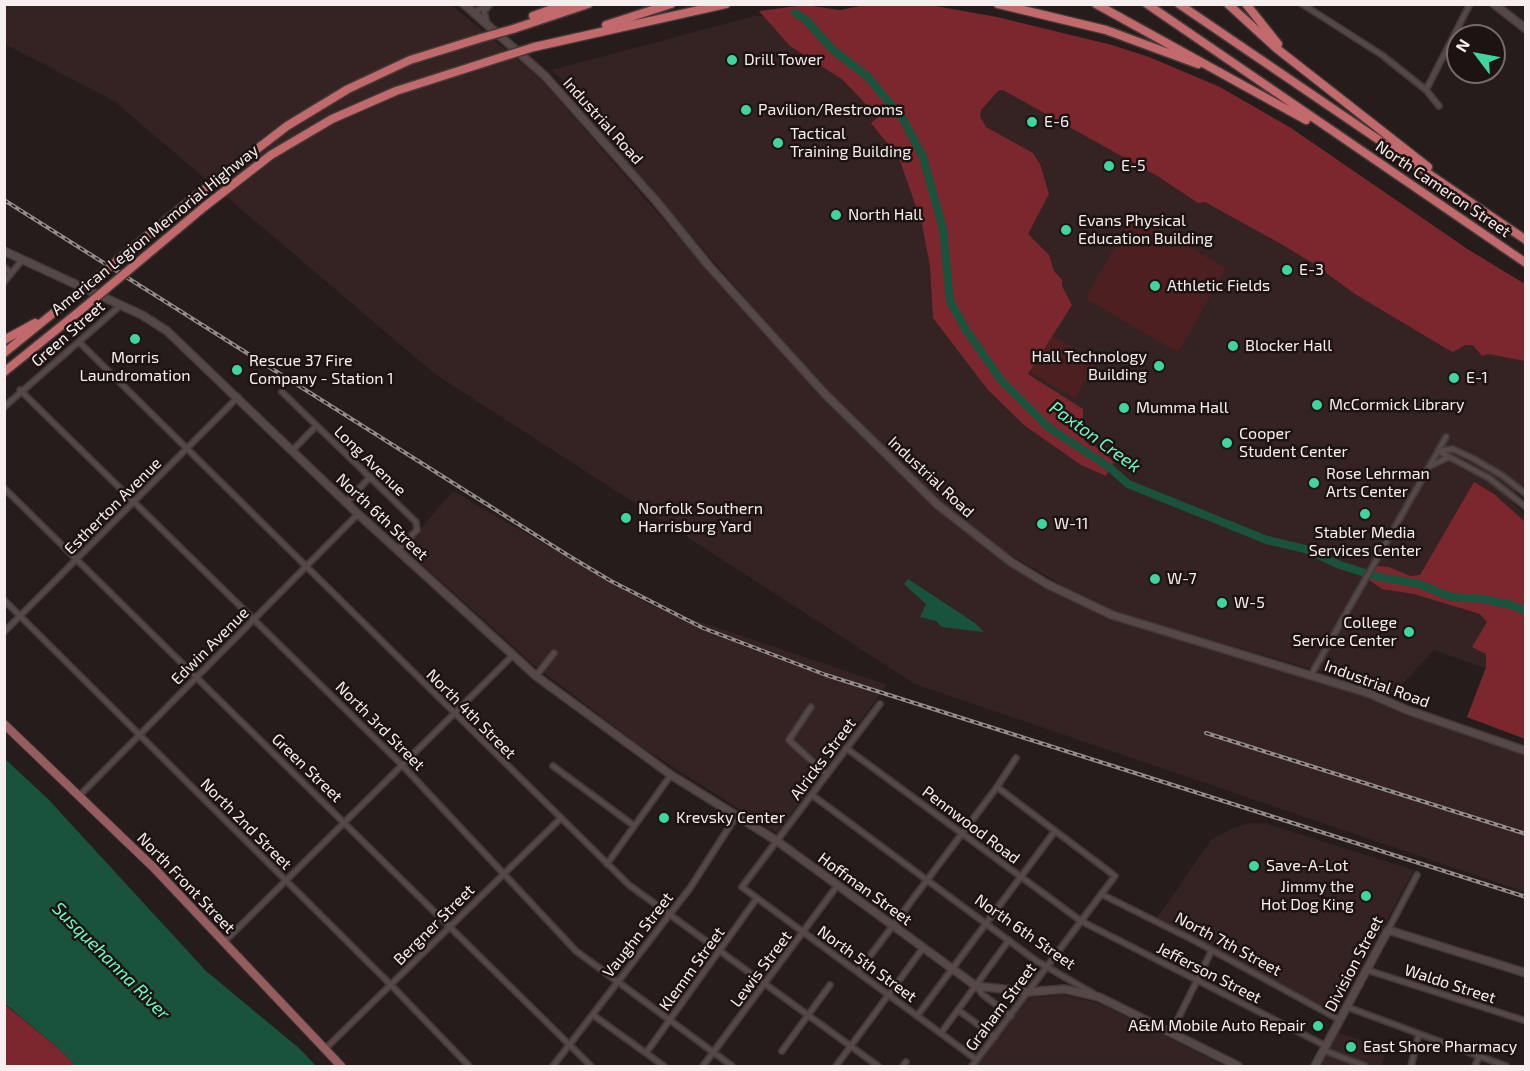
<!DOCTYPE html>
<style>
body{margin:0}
#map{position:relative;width:1530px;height:1071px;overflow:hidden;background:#271c1c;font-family:"Exo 2",sans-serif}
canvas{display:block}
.frame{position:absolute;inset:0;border:6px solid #f7efef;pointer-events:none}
.north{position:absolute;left:1446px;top:24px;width:60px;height:60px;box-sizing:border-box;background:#1d1312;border:2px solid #746b6a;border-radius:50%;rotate:302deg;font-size:16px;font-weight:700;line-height:24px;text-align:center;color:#f7efef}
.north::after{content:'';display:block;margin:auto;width:21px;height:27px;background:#40d4a1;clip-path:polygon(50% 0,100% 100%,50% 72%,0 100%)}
</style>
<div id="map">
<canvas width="1530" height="1071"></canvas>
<div class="frame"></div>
<div class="north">N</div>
</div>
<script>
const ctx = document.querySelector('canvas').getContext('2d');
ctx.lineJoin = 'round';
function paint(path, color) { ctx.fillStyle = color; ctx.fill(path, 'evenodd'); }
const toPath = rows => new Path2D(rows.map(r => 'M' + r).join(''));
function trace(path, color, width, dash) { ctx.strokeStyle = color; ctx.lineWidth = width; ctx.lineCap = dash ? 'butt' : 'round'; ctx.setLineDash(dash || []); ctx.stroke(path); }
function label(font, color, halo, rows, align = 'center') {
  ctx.font = font + ' "Exo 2",sans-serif'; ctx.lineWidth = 5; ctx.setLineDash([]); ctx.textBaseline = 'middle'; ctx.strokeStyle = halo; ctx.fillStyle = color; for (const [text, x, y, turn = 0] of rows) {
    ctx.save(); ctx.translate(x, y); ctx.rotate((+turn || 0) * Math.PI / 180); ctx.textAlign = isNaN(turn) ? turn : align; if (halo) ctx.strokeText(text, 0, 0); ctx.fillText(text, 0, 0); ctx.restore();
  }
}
paint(toPath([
 [4,5,451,5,540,78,727,293,825,399,920,493,997,557,1034,581,1112,619,1358,693,1525,755,1525,892,915,684,435,374,114,101,5,44],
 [796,15,880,19,1525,293,1525,483,1509,499,1525,515,1525,738,1467,717,1485,668,1434,650,1389,698,1322,672,1121,614,1085,599,994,545,938,502,891,457,797,358,576,102,570,88,552,70,755,16],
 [453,491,650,605,887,685,777,833,640,746,533,664,404,548],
 [1252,823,1267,824,1414,870,1337,1013,1157,918,1211,840,1233,828],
 [1063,995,1099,1003,1225,1066,976,1066,1029,998],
 [1338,1032,1387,1050,1381,1066,1320,1066]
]), '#352323');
paint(toPath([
 [1136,216,1224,267,1225,270,1179,350,1176,351,1088,300,1087,297,1099,275,1132,217],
 [1051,335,1096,362,1075,398,1030,372]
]), '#4d1f21');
paint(toPath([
 [805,5,840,10,865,5,930,5,997,17,1112,45,1149,57,1220,87,1291,128,1469,250,1525,284,1525,361,1488,354,1482,356,1473,345,1465,345,1453,352,1447,349,1355,294,1314,264,1283,245,1205,202,1198,203,1159,177,1003,90,998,91,981,110,980,116,986,127,1033,153,1040,164,1049,194,1028,234,1049,255,1054,271,1062,280,1062,286,1072,305,1028,374,1083,409,1083,424,1079,428,1081,435,1090,446,1095,446,1114,462,1106,476,1081,465,1024,425,988,390,933,318,930,266,922,224,899,158,871,123,878,117,843,80,790,46,759,11],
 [1474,482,1494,494,1525,522,1525,739,1467,717,1486,668,1486,654,1472,647,1487,622,1480,614,1414,594,1382,589,1369,580,1377,566,1389,567,1410,576,1420,575],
 [4,1004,57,1047,76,1066,5,1066]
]), '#7b272d');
paint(toPath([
 [908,579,975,623,984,632,942,627,936,621,920,617,926,604,904,584],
 [5,759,48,799,206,971,300,1049,316,1066,76,1066,57,1047,5,1004]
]), '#19533e');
trace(toPath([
 [795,13,806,20,833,50,867,76,903,119,923,157,943,229,950,301,966,330,1001,380,1048,427,1109,467,1128,484,1267,540,1305,549,1340,565,1375,576,1419,584,1451,597,1483,599,1511,605,1526,611]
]), '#19533e', 8);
const street = toPath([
 [1302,4,1382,55,1426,90,1439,106],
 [473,13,489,4],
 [487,23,484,12,490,4],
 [1426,90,1470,4],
 [4,267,11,273],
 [4,282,23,259],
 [79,342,629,885,878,1066],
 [20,390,402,765,576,951,732,1066],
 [282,392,416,522,417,530,397,550],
 [4,407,121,305],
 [292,451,316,426],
 [1438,451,1489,478,1526,507],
 [1438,451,1453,449,1474,459,1503,476,1526,494],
 [1430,466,1449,457],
 [4,488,591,1066],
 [346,503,370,477],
 [4,600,391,985,469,1066],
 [4,632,238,397],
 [1311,675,1446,437],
 [536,676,554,653],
 [880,704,742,887,977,1060],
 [811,707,789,740,827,775],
 [846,748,1081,921,1326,1046],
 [553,766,633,825],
 [80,795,358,514],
 [812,795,1035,960,1094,994],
 [607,864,671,775],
 [1101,894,1197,942,1340,1020],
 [1388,930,1417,875],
 [224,942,512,656],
 [1367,970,1526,1021],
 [858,972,997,787,1016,758],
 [977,986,982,994,1011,1016],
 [1347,1007,1506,1066],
 [958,1010,995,1037],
 [593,1015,664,1066],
 [917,1016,1055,831],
 [941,1033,1009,940],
 [1171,1033,1212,950],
 [325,1049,561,818],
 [1323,1050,1365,1066],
 [782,1051,830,985],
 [646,1053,757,898],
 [553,1066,690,888,737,815],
 [703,1066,837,886],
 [836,1066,923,948],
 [903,1066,906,1062],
 [972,1066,1115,876,997,787],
 [1411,1066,1419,1034],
 [1475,1066,1479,1057]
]);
const secondary = toPath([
 [464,4,545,76,657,202,709,266,825,394,938,505,1011,562,1047,584,1112,615,1368,693,1407,710,1526,751],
 [1494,4,1526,29],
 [4,251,142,315,167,331,358,514,536,676,671,775,777,841,976,986,1029,992,1064,989,1099,997,1238,1066],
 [1315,1066,1388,930,1526,973]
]);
const primary = toPath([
 [4,724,154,868,341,1066]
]);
const highway = toPath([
 [998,4,1106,30,1198,64],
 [1096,4,1306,120],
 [1147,4,1526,263],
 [1179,4,1526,240],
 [1228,4,1276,48,1428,167],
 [1246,4,1278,44],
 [533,16,566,4],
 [606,25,671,4],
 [513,29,588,4],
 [534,47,726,4],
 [192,199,287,126,348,89,410,60,481,38],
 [204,207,271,155,332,119,396,91,502,57],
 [4,340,35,323],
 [4,353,67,302],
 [4,372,81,310]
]);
trace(street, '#433939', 8);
trace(secondary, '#433939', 10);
trace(primary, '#433939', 10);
trace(highway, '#433939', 11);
trace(street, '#564848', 4.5);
trace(secondary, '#564848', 7);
trace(primary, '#975c5d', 8);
trace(highway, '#c2696b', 8);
const rail = toPath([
 [4,200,569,556,611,581,703,628,826,675,1526,897],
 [1206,733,1526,834]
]);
trace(rail, '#948b8b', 4);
trace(rail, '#1d1312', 1.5, [4.5]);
const highwayBridge = toPath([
 [481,38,513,29],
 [502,57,534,47],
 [67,302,192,199],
 [81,310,204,207]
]);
trace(highwayBridge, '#433939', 11, []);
trace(highwayBridge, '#c2696b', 8);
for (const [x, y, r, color] of [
 [732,60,6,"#40d4a1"],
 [746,110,6,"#40d4a1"],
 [1032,122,6,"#40d4a1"],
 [778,143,6,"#40d4a1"],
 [1109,166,6,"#40d4a1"],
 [836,215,6,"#40d4a1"],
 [1066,230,6,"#40d4a1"],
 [1287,270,6,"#40d4a1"],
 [1155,286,6,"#40d4a1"],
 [135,339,6,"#40d4a1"],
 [1233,346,6,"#40d4a1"],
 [1159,366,6,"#40d4a1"],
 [237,370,6,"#40d4a1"],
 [1454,378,6,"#40d4a1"],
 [1317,405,6,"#40d4a1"],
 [1124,408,6,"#40d4a1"],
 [1227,443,6,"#40d4a1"],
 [1314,483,6,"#40d4a1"],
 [1365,514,6,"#40d4a1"],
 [626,518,6,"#40d4a1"],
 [1042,524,6,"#40d4a1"],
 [1155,579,6,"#40d4a1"],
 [1222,603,6,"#40d4a1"],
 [1409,632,6,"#40d4a1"],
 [664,818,6,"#40d4a1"],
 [1254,866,6,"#40d4a1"],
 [1366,896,6,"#40d4a1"],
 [1318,1026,6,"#40d4a1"],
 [1351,1047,6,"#40d4a1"]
]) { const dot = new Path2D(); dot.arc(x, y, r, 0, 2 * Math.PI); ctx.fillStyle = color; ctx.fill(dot); trace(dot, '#1d1312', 2); }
label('16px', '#f7efef', '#1d1312', [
 ["Drill Tower",744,60],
 ["Pavilion/Restrooms",758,110],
 ["E-6",1044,122],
 ["Tactical",790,134],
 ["Training Building",790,152],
 ["E-5",1121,166],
 ["North Hall",848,215],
 ["Evans Physical",1078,221],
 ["Education Building",1078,239],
 ["E-3",1299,270],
 ["Athletic Fields",1167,286],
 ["Blocker Hall",1245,346],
 ["Hall Technology",1147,357,"right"],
 ["Building",1147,375,"right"],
 ["Morris",135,358,"center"],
 ["Laundromation",135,376,"center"],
 ["Rescue 37 Fire",249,361],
 ["Company - Station 1",249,379],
 ["E-1",1466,378],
 ["McCormick Library",1329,405],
 ["Mumma Hall",1136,408],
 ["Cooper",1239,434],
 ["Student Center",1239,452],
 ["Rose Lehrman",1326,474],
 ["Arts Center",1326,492],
 ["Norfolk Southern",638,509],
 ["Harrisburg Yard",638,527],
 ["W-11",1054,524],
 ["Stabler Media",1365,533,"center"],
 ["Services Center",1365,551,"center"],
 ["W-7",1167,579],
 ["W-5",1234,603],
 ["College",1397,623,"right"],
 ["Service Center",1397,641,"right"],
 ["Krevsky Center",676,818],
 ["Save-A-Lot",1266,866],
 ["Jimmy the",1354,887,"right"],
 ["Hot Dog King",1354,905,"right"],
 ["A&M Mobile Auto Repair",1306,1026,"right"],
 ["East Shore Pharmacy",1363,1047]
], 'left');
label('16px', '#f7efef', '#1d1312', [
 ["Industrial Road",603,121,48],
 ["North Cameron Street",1443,189,34],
 ["American Legion Memorial Highway",155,230,-39],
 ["Green Street",68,334,-41],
 ["Long Avenue",370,461,44],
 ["Industrial Road",931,477,43],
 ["Estherton Avenue",113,506,-45],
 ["North 6th Street",382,517,43],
 ["Edwin Avenue",210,646,-45],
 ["Industrial Road",1377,684,20],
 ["North 4th Street",471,714,45],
 ["North 3rd Street",380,726,45],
 ["Alricks Street",823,759,-53],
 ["Green Street",307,768,44],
 ["North 2nd Street",246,824,45],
 ["Pennwood Road",971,825,37],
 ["North Front Street",186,883,46],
 ["Hoffman Street",865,889,36],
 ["Bergner Street",434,925,-45],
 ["North 6th Street",1025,932,35],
 ["Vaughn Street",638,935,-52],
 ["North 7th Street",1228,944,28],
 ["North 5th Street",867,964,36],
 ["Division Street",1354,964,-62],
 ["Klemm Street",692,969,-54],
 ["Lewis Street",761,969,-53],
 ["Jefferson Street",1209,973,27],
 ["Waldo Street",1450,984,18],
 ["Graham Street",1001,1007,-53]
]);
label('italic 18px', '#6cfcc6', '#1d1312', [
 ["Paxton Creek",1095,437,36],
 ["Susquehanna River",111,961,45]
]);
</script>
